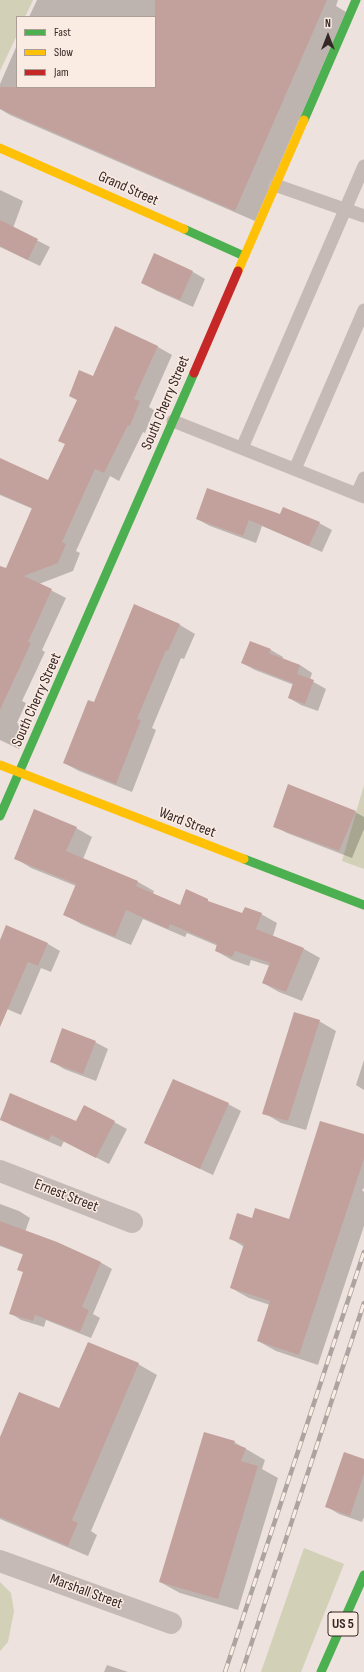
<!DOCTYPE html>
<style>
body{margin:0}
#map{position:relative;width:364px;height:1672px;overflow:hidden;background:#ede2dd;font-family:"Sofia Sans Condensed",sans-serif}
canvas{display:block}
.legend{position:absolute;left:16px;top:16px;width:140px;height:72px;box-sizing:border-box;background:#faebe3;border:1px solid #ab9d97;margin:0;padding:5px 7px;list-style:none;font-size:12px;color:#352725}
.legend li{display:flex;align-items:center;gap:8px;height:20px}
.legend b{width:20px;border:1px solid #ab9d97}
.north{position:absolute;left:308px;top:16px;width:40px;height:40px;-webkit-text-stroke:3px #faebe3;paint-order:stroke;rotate:0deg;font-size:11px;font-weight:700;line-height:16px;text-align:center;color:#352725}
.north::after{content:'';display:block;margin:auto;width:14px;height:18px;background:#352725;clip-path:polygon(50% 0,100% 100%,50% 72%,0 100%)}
</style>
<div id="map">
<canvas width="364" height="1672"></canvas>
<ul class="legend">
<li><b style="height:5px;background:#4caf50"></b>Fast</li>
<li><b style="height:5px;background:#ffc107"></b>Slow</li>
<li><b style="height:5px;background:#c62828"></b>Jam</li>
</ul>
<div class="north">N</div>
</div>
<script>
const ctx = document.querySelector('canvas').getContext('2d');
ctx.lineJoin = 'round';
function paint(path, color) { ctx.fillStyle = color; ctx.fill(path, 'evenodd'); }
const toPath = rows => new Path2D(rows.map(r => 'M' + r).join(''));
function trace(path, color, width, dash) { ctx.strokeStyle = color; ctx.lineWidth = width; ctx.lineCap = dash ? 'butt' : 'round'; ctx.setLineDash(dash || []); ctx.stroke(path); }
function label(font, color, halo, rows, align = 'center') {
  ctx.font = font + ' "Sofia Sans Condensed",sans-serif'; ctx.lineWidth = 3; ctx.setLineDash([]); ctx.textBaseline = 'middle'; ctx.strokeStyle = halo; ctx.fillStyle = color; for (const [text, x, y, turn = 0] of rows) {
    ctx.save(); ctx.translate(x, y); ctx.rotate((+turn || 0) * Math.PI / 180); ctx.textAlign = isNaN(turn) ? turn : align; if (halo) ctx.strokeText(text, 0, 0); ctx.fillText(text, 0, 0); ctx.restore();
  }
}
paint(toPath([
 [0,0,33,0,25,17,17,17,17,35,0,71],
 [364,785,364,869,342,861],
 [304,1548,344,1564,301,1672,261,1672],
 [0,1582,11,1593,14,1611,8,1642,0,1651]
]), '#d2d0b6');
paint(toPath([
 [37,0,338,0,336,6,346,12,255,221,10,115,0,109,0,84,17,45,17,87,155,87,155,17,29,17],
 [0,190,23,201,13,228,50,247,40,266,0,247],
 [193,272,205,279,193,307,155,290,142,283],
 [116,328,158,347,172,355,149,407,154,410,145,433,143,432,119,481,110,476,76,551,80,553,73,571,39,584,66,598,42,650,45,652,22,701,26,703,17,723,28,729,19,749,0,740,0,571,7,570,33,509,0,495,0,459,49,481],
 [281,515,319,523,332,530,322,552,262,526,256,543,210,526,197,519],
 [135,606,180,625,195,634,184,659,181,658,152,728,156,730,132,792,79,771,64,763,94,703],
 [271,650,283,657,282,659,300,665,312,673,310,680,326,689,318,711,301,705,289,698,294,685,255,670,242,663],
 [355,812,364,817,364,829,352,858,287,833,274,826],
 [76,828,92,837,83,859,138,882,154,891,153,894,180,906,187,891,220,907,243,915,261,914,277,923,273,936,304,949,320,958,302,1001,279,992,263,983,270,966,251,960,249,966,232,960,216,951,218,946,187,933,185,937,143,919,131,945,81,924,65,915,76,886,31,868,15,858],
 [7,927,48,944,60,951,51,972,41,968,21,1015,0,1006,0,943],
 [319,1021,336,1031,306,1130,281,1123,264,1113],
 [95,1042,108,1049,96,1081,64,1069,51,1061],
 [364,1060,364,1090,356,1085],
 [11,1095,77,1123,114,1122,127,1129,109,1164,64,1141,61,1147,13,1126,0,1119],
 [228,1104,241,1111,213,1175,145,1143],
 [364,1135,364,1188,362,1190,364,1192,364,1226,318,1365,276,1351,258,1341,270,1305,249,1298,231,1288,244,1247,230,1238,253,1219,290,1221],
 [0,1204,19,1211,30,1218,25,1232,100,1262,112,1269,93,1314,100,1318,91,1338,46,1320,44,1327,21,1320,10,1313,24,1272,24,1255,0,1246],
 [138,1364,157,1375,91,1531,97,1535,88,1556,0,1519,0,1440,60,1410],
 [234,1442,265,1460,262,1469,278,1478,238,1610,180,1593,160,1582],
 [364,1460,364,1517,362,1522,339,1514,326,1506],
 [107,1665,128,1672,104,1672]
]), '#0003');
paint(toPath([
 [155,0,327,0,235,211,0,109,0,87,155,87],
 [0,220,38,239,28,260,0,246],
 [154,253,193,271,180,300,141,283],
 [115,326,158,346,134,399,140,401,130,426,128,425,104,473,95,469,62,542,66,544,58,563,24,576,52,589,28,642,31,643,0,710,0,566,6,568,32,508,0,494,0,458,48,480,65,444,58,441,77,400,69,396,79,370,93,376],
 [207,488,280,514,283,507,320,522,309,546,249,520,243,536,196,519],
 [134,604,180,624,168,651,166,650,137,719,141,720,116,784,63,763,88,700,94,702],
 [250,641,271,649,269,653,300,665,297,674,314,680,305,704,288,698,293,683,241,663],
 [288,784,356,811,339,851,273,827],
 [34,809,77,827,66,851,138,881,136,886,180,905,186,889,208,899,208,901,242,913,245,907,262,913,256,929,304,948,286,992,262,983,270,963,235,951,232,957,215,951,217,944,170,924,168,929,126,910,115,937,63,915,76,884,14,859],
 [6,925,48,943,38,966,28,962,0,1027,0,940],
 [294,1012,320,1020,288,1121,262,1114],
 [62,1028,96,1041,83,1074,50,1062],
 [173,1079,229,1103,200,1169,144,1143],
 [10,1093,76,1121,84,1105,115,1121,96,1158,51,1135,49,1140,0,1120],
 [320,1121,364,1134,364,1159,299,1355,257,1341,270,1301,230,1288,244,1244,229,1239,237,1213,252,1218,255,1208,289,1219],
 [0,1221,57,1242,101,1262,82,1307,89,1310,80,1332,35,1315,33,1321,9,1314,23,1272,17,1270,23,1254,0,1245],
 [88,1342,139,1363,72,1520,78,1523,68,1546,0,1517,0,1437,19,1392,59,1408],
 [204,1432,235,1441,234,1444,246,1448,241,1461,258,1466,218,1599,159,1582],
 [344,1452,364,1459,364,1474,350,1516,325,1507]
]), '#c2a19d');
trace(toPath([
 [275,185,364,216],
 [173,421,364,497],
 [242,448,364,166],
 [295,469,364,310],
 [357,494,364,478]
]), '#c5bab6', 13);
trace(toPath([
 [0,1171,132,1222],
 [0,1561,171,1623]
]), '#c5bab6', 22);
trace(toPath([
 [304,120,356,0],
 [184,229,244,256],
 [0,816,194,373],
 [244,859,364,905],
 [321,1672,364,1575]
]), '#4caf50', 9);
trace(toPath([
 [0,148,184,229],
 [238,271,304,120],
 [0,765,244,859]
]), '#ffc107', 9);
trace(toPath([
 [194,373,238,271]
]), '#c62828', 9);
const rail = toPath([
 [225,1672,364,1252],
 [242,1672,364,1303]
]);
trace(rail, '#ada4a1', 4.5);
trace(rail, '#faebe3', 3, [9]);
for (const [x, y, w] of [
 [343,1624,30]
]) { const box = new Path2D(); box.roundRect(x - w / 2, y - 12, w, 24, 3); ctx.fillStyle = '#faebe3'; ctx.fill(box); trace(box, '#352725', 1); }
label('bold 14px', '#352725', null, [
 ["US 5",343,1624]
]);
label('15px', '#352725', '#faebe3', [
 ["Grand Street",128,189,24],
 ["South Cherry Street",166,403,-67],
 ["South Cherry Street",37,700,-66],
 ["Ward Street",187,823,21],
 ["Ernest Street",66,1196,21],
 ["Marshall Street",86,1592,20]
]);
</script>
